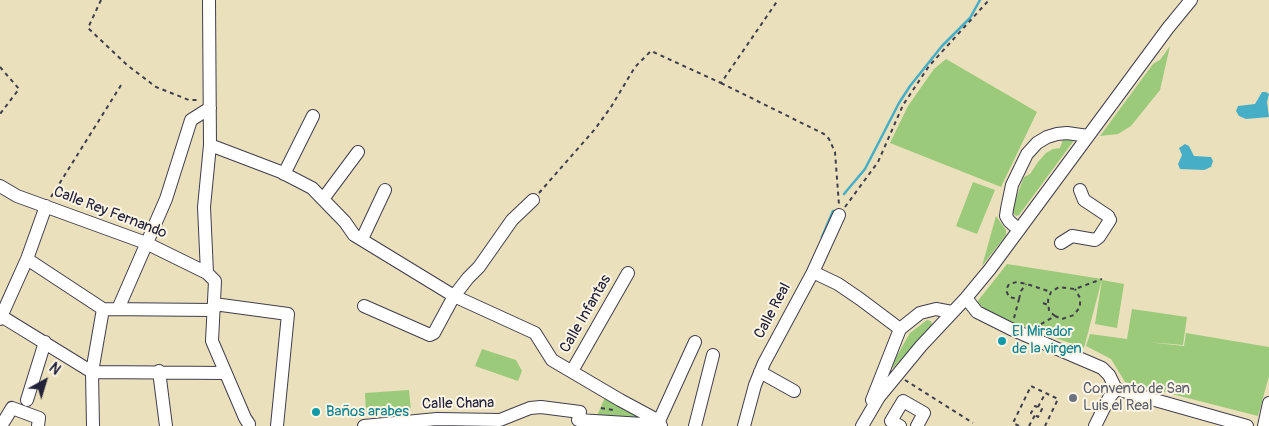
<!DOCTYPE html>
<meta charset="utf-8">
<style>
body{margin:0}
#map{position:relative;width:1269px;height:426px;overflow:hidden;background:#ebe0bc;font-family:Pangolin,sans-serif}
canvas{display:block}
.north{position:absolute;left:20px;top:356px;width:50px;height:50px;-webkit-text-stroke:4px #fcf5e5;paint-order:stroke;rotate:39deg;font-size:14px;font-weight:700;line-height:20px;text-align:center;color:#22223b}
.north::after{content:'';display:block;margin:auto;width:18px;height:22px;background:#22223b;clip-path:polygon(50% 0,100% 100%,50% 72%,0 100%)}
</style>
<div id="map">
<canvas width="1269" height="426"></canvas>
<div class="north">N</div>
</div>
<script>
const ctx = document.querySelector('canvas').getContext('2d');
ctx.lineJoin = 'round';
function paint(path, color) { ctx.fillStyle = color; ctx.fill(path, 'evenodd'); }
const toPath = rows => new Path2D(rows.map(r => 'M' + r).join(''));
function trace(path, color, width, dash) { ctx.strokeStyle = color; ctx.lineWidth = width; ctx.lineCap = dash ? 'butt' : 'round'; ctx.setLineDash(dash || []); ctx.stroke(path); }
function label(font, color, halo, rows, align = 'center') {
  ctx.font = font + ' Pangolin,sans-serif'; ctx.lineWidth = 4; ctx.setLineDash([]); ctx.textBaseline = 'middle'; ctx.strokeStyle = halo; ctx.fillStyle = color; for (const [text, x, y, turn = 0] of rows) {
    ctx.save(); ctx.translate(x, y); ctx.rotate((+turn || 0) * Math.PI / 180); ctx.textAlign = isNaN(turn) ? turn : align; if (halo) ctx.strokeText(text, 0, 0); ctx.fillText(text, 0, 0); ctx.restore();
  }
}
paint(toPath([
 [1170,46,1160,90,1131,126,1118,134,1100,136,1153,64,1160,60],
 [946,59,1037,112,1001,187,890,143,908,106,934,69],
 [1063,139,1075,139,1019,215,1016,216,1012,212,1013,206,1024,177,1030,174,1038,162,1046,153,1053,149,1060,148],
 [973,182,995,190,977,234,956,226],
 [996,216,1006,230,1006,235,982,266],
 [1007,264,1102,279,1084,348,1013,323,985,309,977,302],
 [1102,280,1124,284,1117,328,1095,324],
 [1132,309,1187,317,1183,345,1147,342,1184,346,1186,333,1269,347,1269,376,1258,416,1125,382,1111,359,1086,346,1090,334,1127,339],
 [927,320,931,321,932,325,893,368,891,366,910,333],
 [482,349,516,360,522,371,518,381,475,366],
 [409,390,411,411,366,414,365,393],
 [606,395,646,419,596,418]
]), '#9aca7a');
paint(toPath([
 [1262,92,1266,92,1269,94,1267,102,1269,117,1246,119,1239,116,1236,111,1238,106,1255,104],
 [1185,144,1189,146,1194,156,1211,157,1213,161,1211,167,1204,170,1180,169,1178,164,1182,155,1179,148]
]), '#46aec6');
trace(toPath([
 [844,194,865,169,899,103,910,86,942,46,970,18,980,0],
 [822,237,833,211]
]), '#46aec6', 2.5);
const minor = toPath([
 [210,145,281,172,312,188,345,222,354,235,454,296,535,333,552,360,620,400,659,421,661,426],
 [284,174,313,116],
 [0,186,17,196,146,243,207,273,215,281,212,341,245,418,249,424],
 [323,199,358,152],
 [1019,230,1009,221,1006,216,1007,209,1012,185,1027,154,1037,143,1047,137,1057,134,1067,133,1088,136],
 [362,239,385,190],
 [1061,243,1072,236,1095,240,1099,237,1110,220,1108,216,1084,200,1080,190],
 [27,259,103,309,214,310],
 [813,272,838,284,860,299,900,329],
 [207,273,204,207,210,145,209,0],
 [966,298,977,312,1011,329,1102,368,1109,375,1116,389,1247,426],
 [214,304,288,314,277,426],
 [364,306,430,335,434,333,454,296,468,278,479,267,512,220,533,200],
 [118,309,166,199,191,120,210,108],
 [1,316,92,372,225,373],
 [0,319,27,259,46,206],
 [159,371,166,426],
 [572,371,628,273],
 [760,372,794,391],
 [27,400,45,342],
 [872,400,900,329,920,313,936,309,952,312],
 [659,421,695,342],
 [1,426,12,408,39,418,38,426],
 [93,426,92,372,103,309],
 [364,426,437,419,500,420,530,408,541,407,580,412,578,420,659,425],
 [695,426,713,355],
 [744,426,755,385,764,363,813,272,839,215],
 [862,426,879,397,921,346,966,298,990,269,1168,28,1191,0],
 [900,426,891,421,903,401,924,413,917,426],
 [1095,426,1109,398,1116,389],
 [1264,426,1269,403]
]);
trace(minor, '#403e4e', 14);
trace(toPath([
 [101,0,88,28,127,65,156,87,189,100,200,100],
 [0,67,19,89,0,114],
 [721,83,824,134,829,139,835,152,839,205],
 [539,193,595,129,611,107,635,67,651,51,721,83,778,0],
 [51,197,123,82],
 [845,207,878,162,903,105,929,66,989,0],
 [1019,299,1021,291,1026,284],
 [1043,303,1048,305],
 [1055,316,1049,311,1048,300,1051,292,1059,287,1075,289,1102,279],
 [1014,318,1019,299,1009,297,1006,290,1009,284,1017,282,1027,284,1051,292],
 [1034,328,1055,316,1062,319,1074,315,1080,307,1080,298,1075,289],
 [905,380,973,423],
 [1038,407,1045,394],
 [601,408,613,410],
 [1019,426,1013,423,1031,386,1058,399,1045,426],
 [1029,426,1035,415,1031,413,1035,406,1042,409,1038,417,1035,415]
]), '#403e4e', 2, [4, 4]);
trace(minor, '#fff', 12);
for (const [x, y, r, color] of [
 [1002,341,5,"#0f9aa8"],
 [1073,398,5,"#6b7280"],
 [316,412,5,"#0f9aa8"]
]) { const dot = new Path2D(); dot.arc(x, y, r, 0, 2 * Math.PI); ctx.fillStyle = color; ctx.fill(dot); trace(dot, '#fcf5e5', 2); }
label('15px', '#22223b', '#fcf5e5', [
 ["Calle Rey Fernando",110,213,21],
 ["Calle Real",773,311,-62],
 ["Calle Infantas",586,314,-60],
 ["Calle Chana",458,404,-1]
]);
label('15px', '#0d838f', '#fcf5e5', [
 ["El Mirador",1012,332],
 ["de la virgen",1012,349],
 ["Baños arabes",326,412]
], 'left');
label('15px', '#5b616d', '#fcf5e5', [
 ["Convento de San",1083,389],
 ["Luis el Real",1083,406]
], 'left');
</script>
